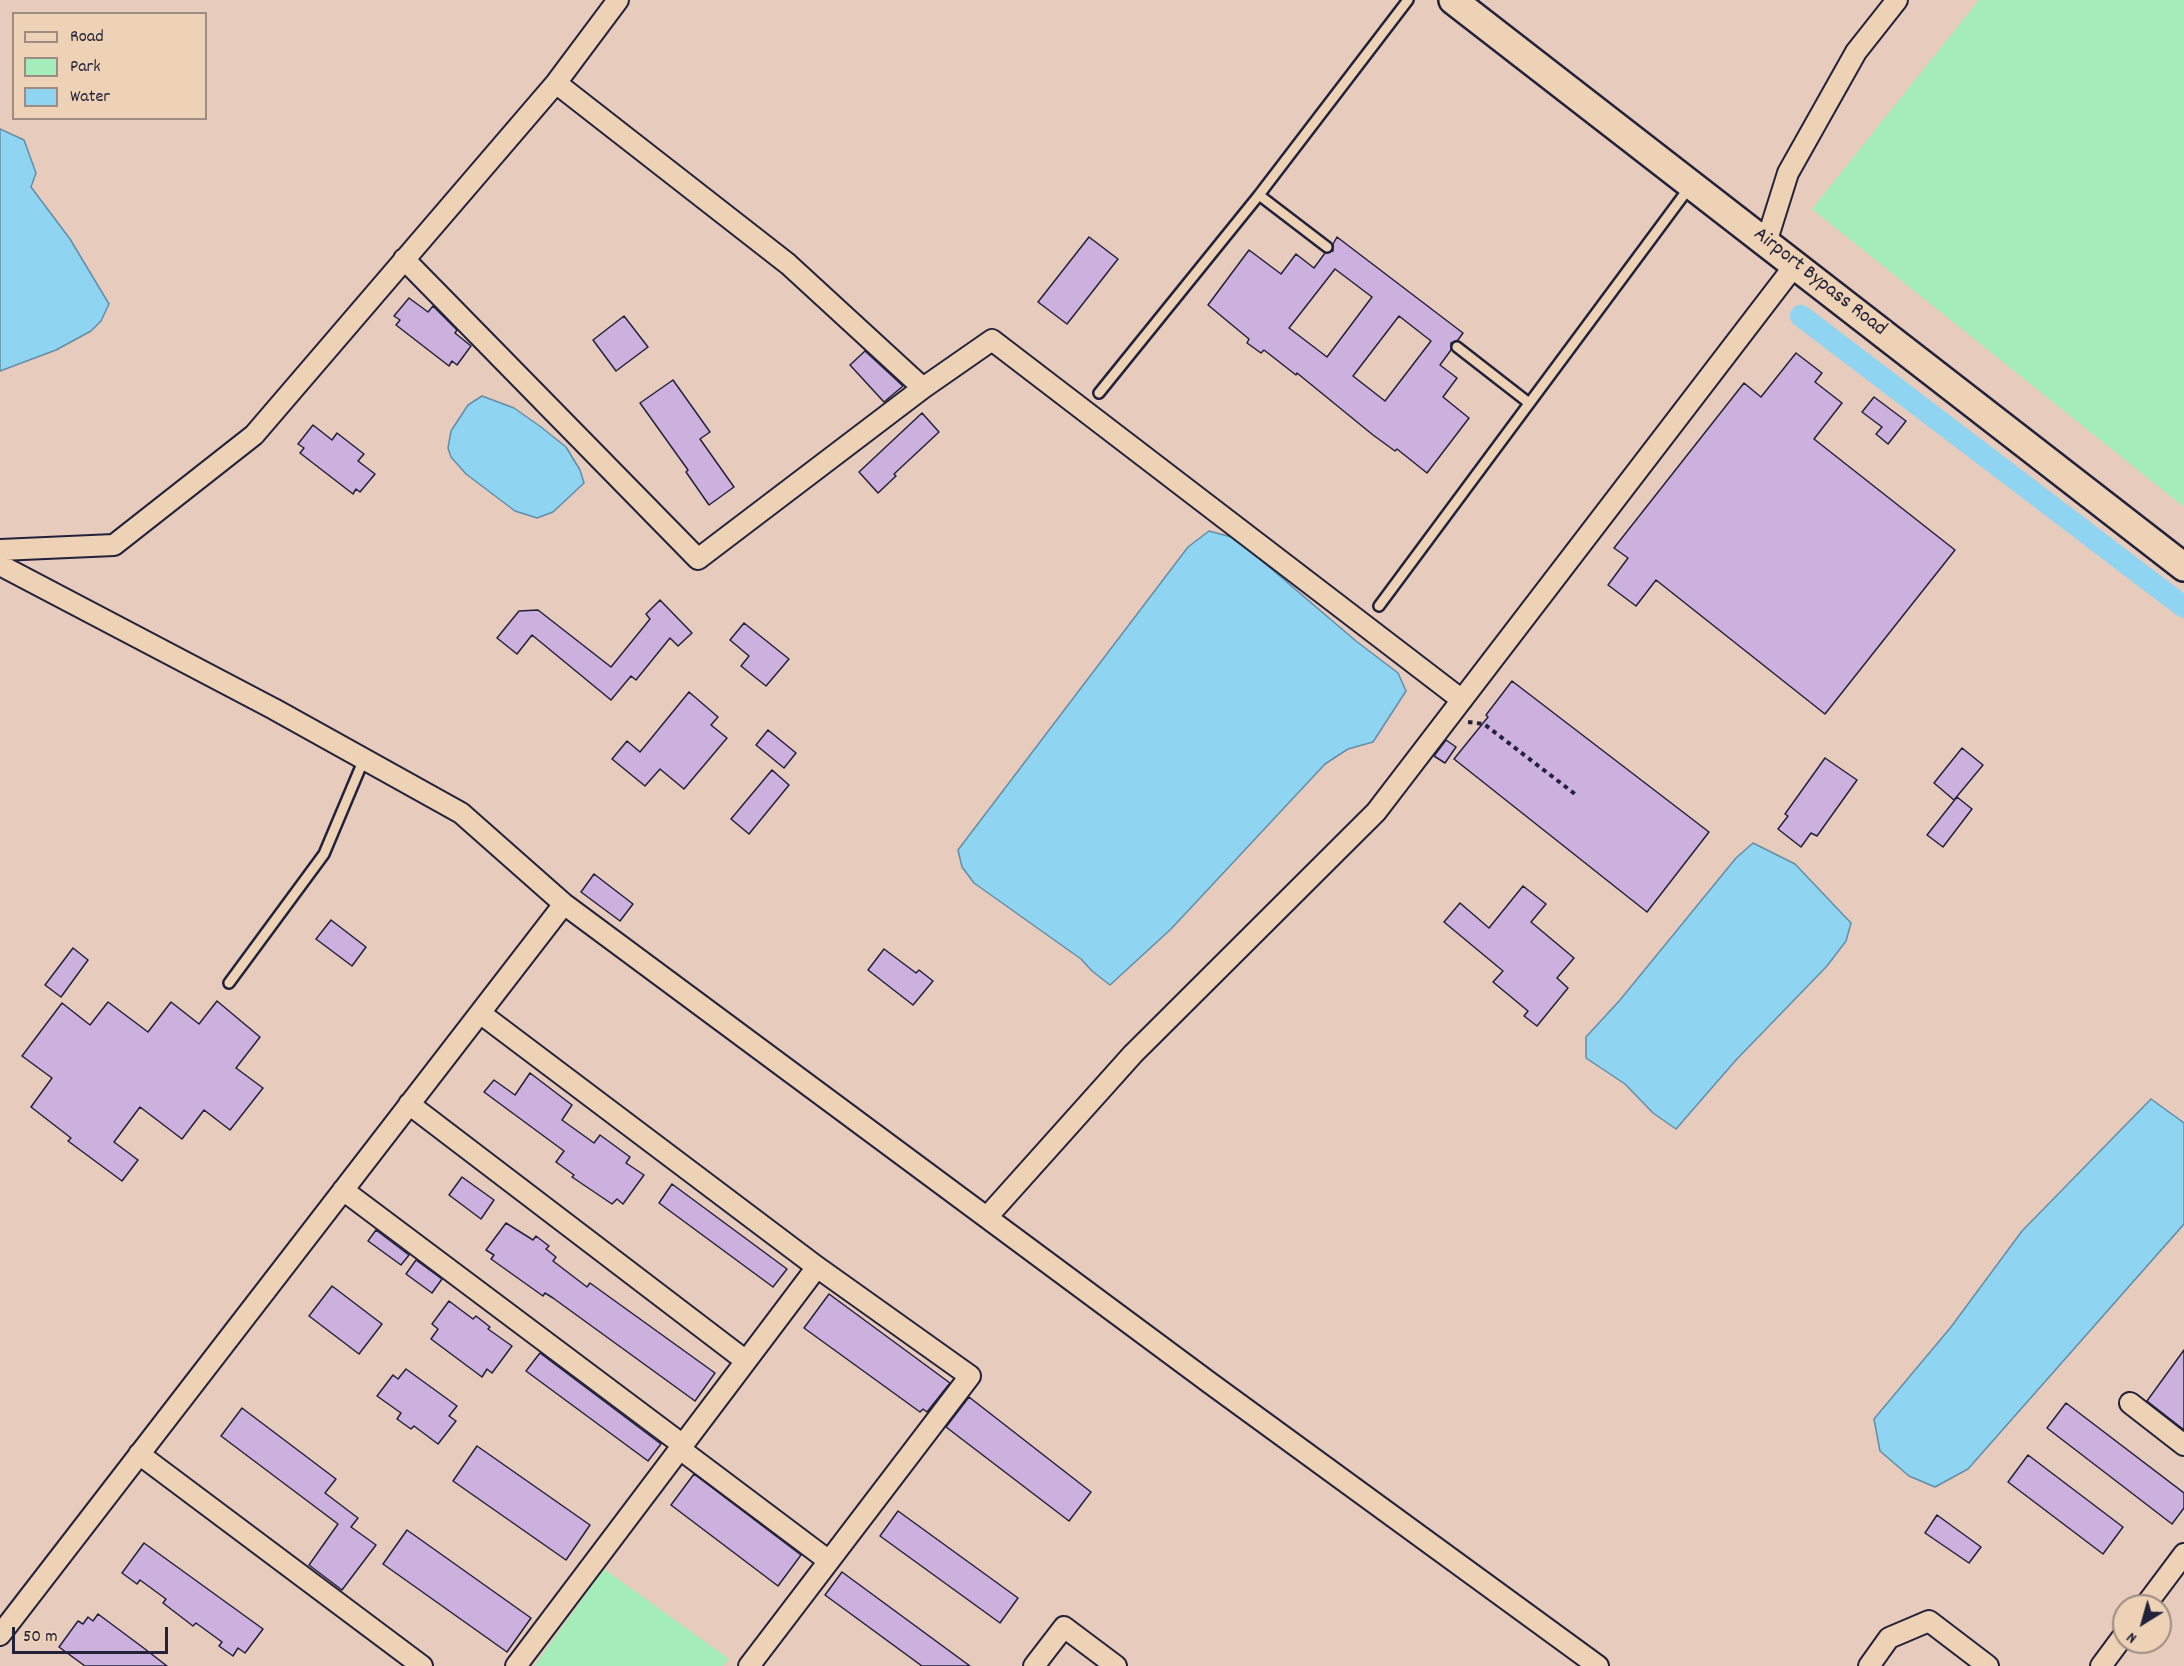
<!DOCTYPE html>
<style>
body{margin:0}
#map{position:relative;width:2184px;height:1666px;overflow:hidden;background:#e7cbbd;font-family:Dekko,sans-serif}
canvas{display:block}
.legend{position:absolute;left:12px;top:12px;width:195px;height:108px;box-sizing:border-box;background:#eed2b5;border:2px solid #9c8c84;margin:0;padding:8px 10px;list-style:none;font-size:18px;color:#22223b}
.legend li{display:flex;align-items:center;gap:12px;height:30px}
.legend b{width:30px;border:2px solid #9c8c84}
.north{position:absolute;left:2112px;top:1594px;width:60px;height:60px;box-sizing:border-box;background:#eed2b5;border:2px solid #9c8c84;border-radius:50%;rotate:217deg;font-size:16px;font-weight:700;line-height:24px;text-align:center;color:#22223b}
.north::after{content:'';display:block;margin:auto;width:21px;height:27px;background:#22223b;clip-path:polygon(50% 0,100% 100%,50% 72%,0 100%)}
.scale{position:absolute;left:12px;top:1627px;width:156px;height:27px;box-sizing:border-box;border:3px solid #22223b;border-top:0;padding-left:8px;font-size:18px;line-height:21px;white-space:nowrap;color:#22223b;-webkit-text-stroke:4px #eed2b5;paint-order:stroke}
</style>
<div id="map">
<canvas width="2184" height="1666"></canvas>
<ul class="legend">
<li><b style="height:8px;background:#eed2b5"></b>Road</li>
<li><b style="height:16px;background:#a4edba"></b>Park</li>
<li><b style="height:16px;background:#8fd5f1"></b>Water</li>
</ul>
<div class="north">N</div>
<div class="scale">50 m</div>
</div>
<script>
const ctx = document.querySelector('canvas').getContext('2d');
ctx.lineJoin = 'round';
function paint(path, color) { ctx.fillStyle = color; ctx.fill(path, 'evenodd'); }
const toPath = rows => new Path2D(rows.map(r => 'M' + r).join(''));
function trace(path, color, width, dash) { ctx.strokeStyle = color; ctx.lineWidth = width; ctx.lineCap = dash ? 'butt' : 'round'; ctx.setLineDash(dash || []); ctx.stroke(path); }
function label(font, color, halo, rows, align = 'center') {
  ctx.font = font + ' Dekko,sans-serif'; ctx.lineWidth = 4.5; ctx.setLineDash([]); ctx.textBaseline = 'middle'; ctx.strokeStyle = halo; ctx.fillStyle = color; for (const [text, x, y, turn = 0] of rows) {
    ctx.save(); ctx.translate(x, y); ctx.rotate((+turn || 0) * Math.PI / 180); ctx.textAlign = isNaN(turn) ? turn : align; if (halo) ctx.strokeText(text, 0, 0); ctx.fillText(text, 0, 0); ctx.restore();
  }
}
paint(toPath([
 [1979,0,2184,0,2184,507,1812,209],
 [604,1569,729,1659,723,1666,534,1666]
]), '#a4edba');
const water = toPath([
 [0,129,24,140,36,173,31,187,70,239,109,304,101,321,91,331,56,350,0,371,0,129],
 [482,396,514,408,541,427,566,447,580,470,584,483,553,512,537,518,515,511,466,474,451,457,448,448,451,431,468,405,482,396],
 [1209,531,1235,538,1356,641,1398,673,1406,691,1373,742,1348,749,1325,764,1171,929,1110,985,1092,971,1081,959,974,883,962,867,958,850,1188,547,1209,531],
 [1753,843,1795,864,1851,923,1846,941,1827,966,1736,1060,1676,1129,1653,1113,1625,1084,1586,1058,1586,1037,1620,1000,1736,858,1753,843],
 [2151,1099,2184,1123,2184,1224,1968,1469,1935,1487,1909,1476,1880,1451,1874,1419,1951,1327,2022,1231,2151,1099]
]);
paint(water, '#8fd5f1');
trace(water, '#638da8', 1.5);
trace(toPath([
 [1801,316,2184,607]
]), '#8fd5f1', 22);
const building = toPath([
 [1089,237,1118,259,1067,324,1038,302,1089,237],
 [1337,237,1463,333,1458,340,1451,343,1451,350,1440,365,1457,378,1443,397,1469,418,1427,473,1397,449,1395,451,1373,435,1297,373,1296,375,1264,350,1261,353,1247,343,1249,339,1208,305,1249,250,1281,274,1296,254,1314,268,1325,253,1333,251,1333,244,1337,237],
 [1335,269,1372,297,1327,357,1289,328,1335,269],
 [1399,316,1431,341,1385,401,1353,376,1399,316],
 [409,298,428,312,433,306,457,330,455,333,471,346,457,365,452,361,449,366,396,325,400,320,394,316,409,298],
 [624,316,648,347,616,371,593,340,624,316],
 [865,351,903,386,884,402,850,365,865,351],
 [1796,353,1822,373,1815,382,1842,403,1814,439,1955,550,1825,714,1656,580,1636,606,1608,585,1628,558,1614,548,1744,383,1761,397,1796,353],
 [673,380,710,432,700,439,734,487,709,505,686,472,688,470,640,403,673,380],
 [1874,397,1906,421,1888,444,1876,434,1882,427,1862,412,1874,397],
 [922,413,939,432,894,474,896,476,878,493,859,472,922,413],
 [313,425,332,440,337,433,364,454,358,461,375,474,360,492,356,489,353,494,300,453,304,448,298,444,313,425],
 [660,600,692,633,678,646,670,638,636,680,631,676,611,700,532,635,517,654,497,638,519,611,538,610,611,667,650,619,646,614,660,600],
 [744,623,789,659,766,686,741,666,749,656,730,640,744,623],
 [1512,681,1709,832,1647,912,1454,759,1488,717,1486,715,1512,681],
 [689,692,718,717,711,725,727,738,684,789,660,769,645,786,612,759,627,741,640,752,689,692],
 [768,730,796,753,784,768,756,745,768,730],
 [1446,740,1456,747,1445,763,1434,756,1446,740],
 [1962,748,1983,765,1954,800,1934,783,1962,748],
 [1825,758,1857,780,1817,836,1811,833,1801,847,1778,829,1788,816,1785,814,1825,758],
 [772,770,789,785,749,834,731,819,772,770],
 [1957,797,1972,809,1943,847,1927,835,1957,797],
 [594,874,633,904,620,921,581,892,594,874],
 [1523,886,1546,904,1531,922,1574,958,1557,978,1568,988,1537,1026,1524,1016,1528,1011,1493,982,1503,971,1444,922,1460,903,1489,928,1523,886],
 [331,920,366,947,352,966,316,939,331,920],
 [73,948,88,960,61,997,45,985,73,948],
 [884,949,916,973,919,970,933,981,913,1005,868,970,884,949],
 [217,1001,260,1037,236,1068,263,1088,230,1130,204,1110,182,1139,140,1107,114,1142,138,1160,122,1181,68,1141,71,1138,31,1107,52,1078,22,1056,62,1003,90,1025,108,1002,148,1032,171,1002,199,1024,217,1001],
 [530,1073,572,1105,562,1120,594,1143,600,1135,630,1157,626,1163,644,1175,623,1204,617,1199,612,1204,572,1177,574,1175,556,1162,564,1151,484,1092,494,1080,515,1095,530,1073],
 [462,1177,494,1200,481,1219,449,1195,462,1177],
 [672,1184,787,1269,773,1287,659,1203,672,1184],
 [506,1223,533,1240,536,1236,549,1246,546,1249,556,1257,553,1261,587,1287,590,1283,715,1373,695,1401,553,1298,545,1293,543,1296,491,1259,494,1255,486,1250,506,1223],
 [376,1230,409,1255,401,1265,368,1241,376,1230],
 [416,1260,442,1279,432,1293,406,1274,416,1260],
 [332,1286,382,1324,359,1354,309,1316,332,1286],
 [829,1294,950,1383,927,1412,923,1409,920,1412,804,1328,829,1294],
 [449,1301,473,1319,476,1316,490,1327,488,1329,512,1346,492,1373,487,1369,482,1377,431,1339,438,1329,432,1324,449,1301],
 [2184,1350,2184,1430,2147,1401,2184,1350],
 [540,1353,661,1444,648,1461,526,1371,540,1353],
 [406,1369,457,1406,449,1416,456,1421,438,1444,414,1426,411,1429,397,1419,401,1413,377,1396,393,1375,398,1379,406,1369],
 [969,1397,1091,1492,1069,1521,946,1427,969,1397],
 [2066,1403,2184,1493,2184,1508,2172,1524,2047,1428,2066,1403],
 [242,1408,336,1479,325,1493,358,1518,351,1527,376,1545,342,1590,309,1565,338,1524,221,1436,242,1408],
 [477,1446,590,1525,566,1560,453,1481,477,1446],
 [2028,1455,2123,1527,2103,1554,2008,1482,2028,1455],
 [694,1474,801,1555,778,1586,671,1505,694,1474],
 [898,1511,1018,1598,1000,1623,880,1536,898,1511],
 [1937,1515,1981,1547,1969,1563,1925,1533,1937,1515],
 [407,1530,531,1618,507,1652,383,1564,407,1530],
 [144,1543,263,1629,245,1653,238,1648,233,1656,219,1646,222,1642,196,1623,193,1626,163,1603,166,1599,140,1580,137,1584,122,1573,144,1543],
 [842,1572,970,1666,922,1666,825,1595,842,1572],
 [98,1614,145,1649,167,1666,85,1666,59,1647,78,1621,83,1624,88,1617,93,1621,98,1614]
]);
paint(building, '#ccb0dd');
trace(building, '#22223b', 1.5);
const lane = toPath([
 [1259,195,1327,247],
 [1457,347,1529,403],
 [1099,393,1259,195,1408,0],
 [1379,606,1683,196],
 [229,983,324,854,364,759]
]);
const street = toPath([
 [618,0,556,83,788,264,923,388,992,340,1462,700],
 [1766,243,1788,173,1856,52,1897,0],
 [404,259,698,559,923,388],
 [0,550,114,545,254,435,556,83],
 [0,565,274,709,461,813,564,904,1210,1383,1598,1666],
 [480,1013,817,1267,970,1376,749,1666],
 [409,1104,746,1361],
 [343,1190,683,1445],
 [987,1217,1133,1054,1376,812,1795,265],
 [2130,1403,2184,1445],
 [680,1449,829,1561],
 [139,1454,422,1666],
 [2145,1606,2184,1554],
 [0,1635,564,904],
 [516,1666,817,1267],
 [1034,1666,1064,1627,1116,1666],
 [1869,1666,1889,1638,1929,1621,1988,1666],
 [2101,1666,2124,1635]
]);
const secondary = toPath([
 [1453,0,2184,567]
]);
trace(lane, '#22223b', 14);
trace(street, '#22223b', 24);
trace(secondary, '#22223b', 32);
trace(toPath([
 [1468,722,1484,724,1575,794]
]), '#22223b', 4, [4.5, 4.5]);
trace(lane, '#eed2b5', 9);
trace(street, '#eed2b5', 20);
trace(secondary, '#eed2b5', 27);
label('21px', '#22223b', '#eed2b5', [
 ["Airport Bypass Road",1819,283,38]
]);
</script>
